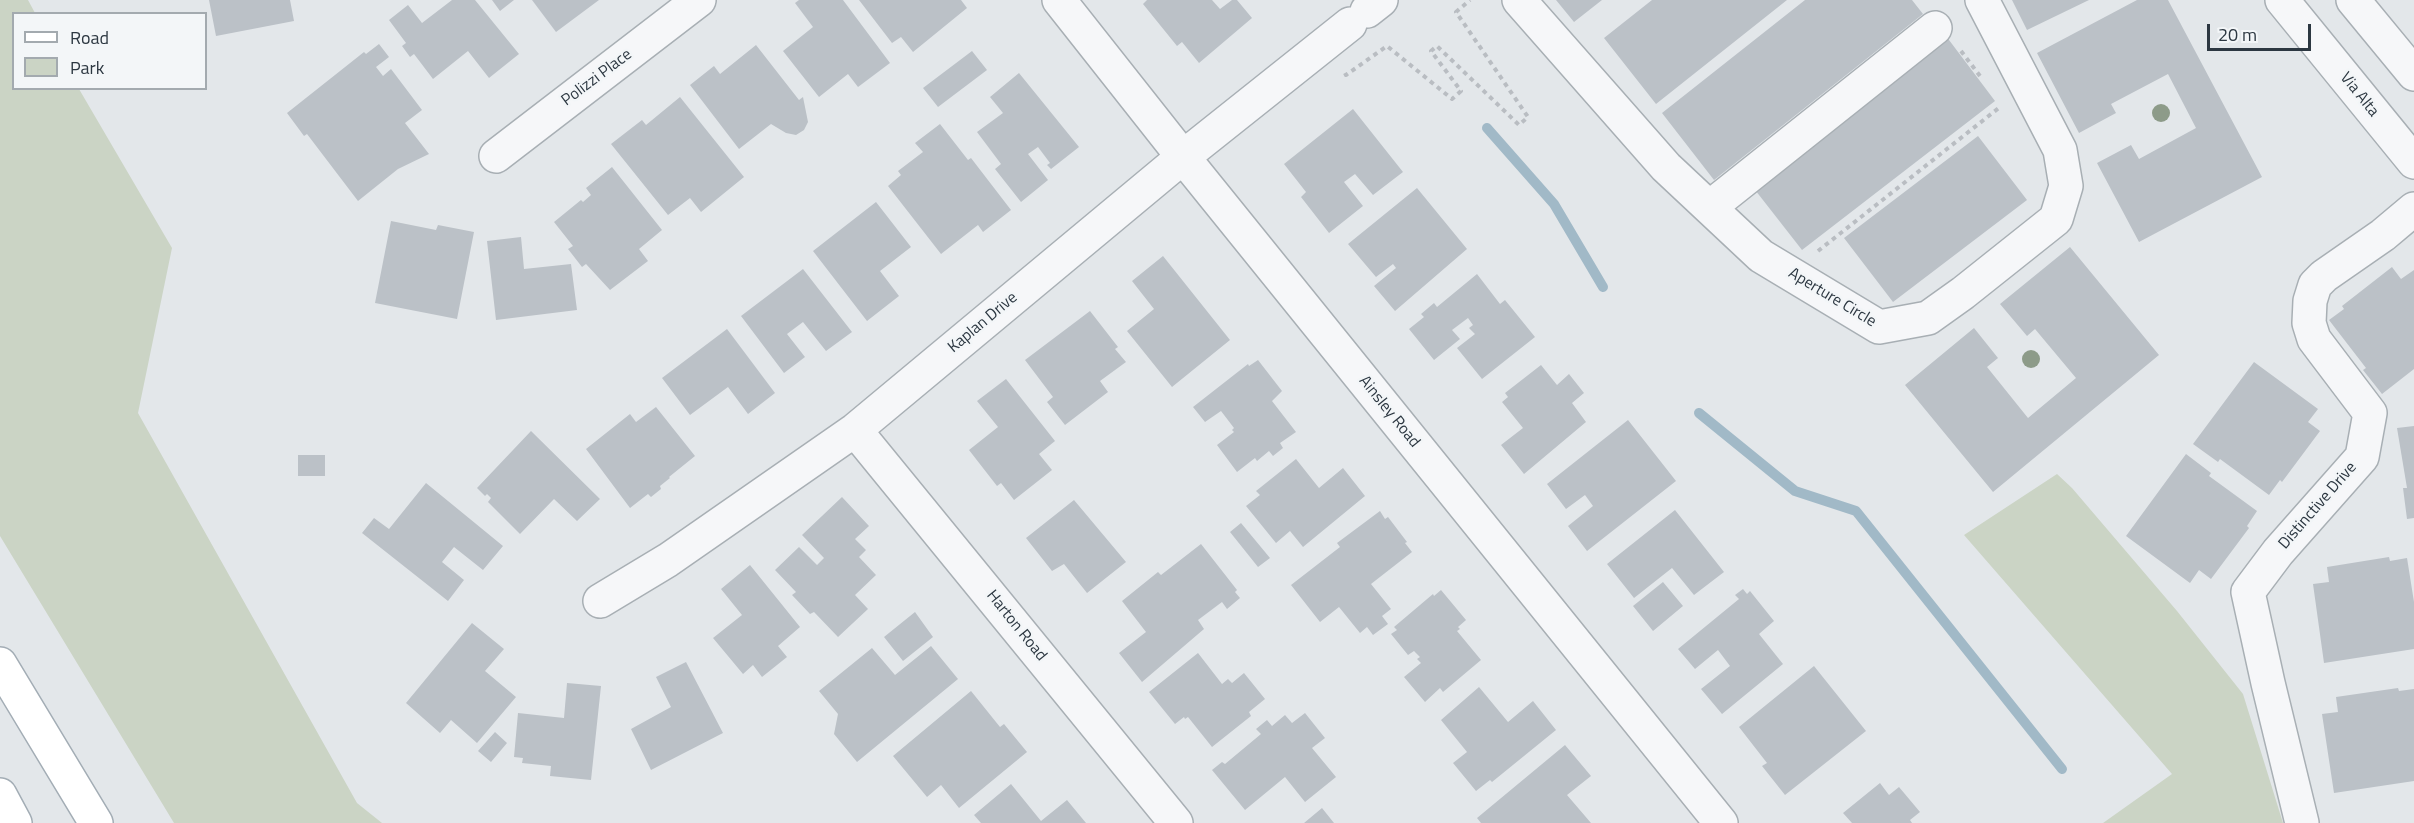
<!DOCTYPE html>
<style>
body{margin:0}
#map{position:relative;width:2414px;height:823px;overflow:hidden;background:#e3e7ea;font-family:"Titillium Web",sans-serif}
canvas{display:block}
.legend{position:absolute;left:12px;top:12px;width:195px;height:78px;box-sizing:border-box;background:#f3f6f8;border:2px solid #a3aaaf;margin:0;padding:8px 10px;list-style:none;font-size:18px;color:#2c3741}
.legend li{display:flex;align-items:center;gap:12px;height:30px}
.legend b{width:30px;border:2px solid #a3aaaf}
.scale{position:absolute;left:2207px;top:24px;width:104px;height:27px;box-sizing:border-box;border:3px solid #2c3741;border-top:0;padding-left:8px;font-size:18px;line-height:21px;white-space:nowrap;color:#2c3741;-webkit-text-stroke:4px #f3f6f8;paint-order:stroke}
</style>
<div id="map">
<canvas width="2414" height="823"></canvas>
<ul class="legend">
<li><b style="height:8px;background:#fff"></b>Road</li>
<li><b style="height:16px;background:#cbd4c5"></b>Park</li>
</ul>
<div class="scale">20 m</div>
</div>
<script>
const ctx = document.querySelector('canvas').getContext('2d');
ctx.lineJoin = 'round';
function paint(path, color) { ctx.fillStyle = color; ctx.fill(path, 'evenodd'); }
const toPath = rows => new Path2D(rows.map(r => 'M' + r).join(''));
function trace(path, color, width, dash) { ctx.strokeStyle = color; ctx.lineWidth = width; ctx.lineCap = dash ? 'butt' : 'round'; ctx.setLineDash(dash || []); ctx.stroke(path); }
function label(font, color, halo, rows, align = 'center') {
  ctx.font = font + ' "Titillium Web",sans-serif'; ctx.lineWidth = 5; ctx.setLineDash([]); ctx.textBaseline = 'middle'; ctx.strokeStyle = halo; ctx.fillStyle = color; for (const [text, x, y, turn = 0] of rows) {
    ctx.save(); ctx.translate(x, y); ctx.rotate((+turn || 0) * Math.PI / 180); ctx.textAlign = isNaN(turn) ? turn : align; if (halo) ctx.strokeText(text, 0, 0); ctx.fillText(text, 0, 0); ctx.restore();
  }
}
paint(toPath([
 [0,0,28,0,35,13,14,14,14,88,79,89,172,248,138,413,357,803,382,823,174,823,0,536],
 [2057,474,2072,488,2177,611,2243,694,2283,823,2103,823,2172,774,1964,535]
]), '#cbd4c5');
trace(toPath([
 [1487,128,1554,204,1603,287],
 [1699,413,1795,491,1856,511,2062,769]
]), '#a1b9c7', 10);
paint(toPath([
 [209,0,290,0,294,21,216,36],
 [452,0,475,0,519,54,489,78,468,51,433,79,414,54,410,57,402,46,406,43,389,20,408,5,422,23],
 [492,0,514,0,500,11],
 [532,0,599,0,556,32],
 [799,0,843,0,890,63,858,87,848,74,819,97,783,51,813,27,795,3],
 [859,0,961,0,967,8,913,52,901,37,892,43],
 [1147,0,1212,0,1220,9,1232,0,1237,0,1252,18,1199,63,1182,42,1177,46,1143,4],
 [1556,0,1602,0,1574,22],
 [1652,0,1787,0,1656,104,1604,38],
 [1805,0,1912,0,1923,14,1714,180,1662,113],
 [2012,0,2089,0,2027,30],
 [2137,0,2168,0,2262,177,2139,242,2097,163,2131,145,2139,159,2196,128,2168,74,2111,104,2116,113,2079,133,2037,53],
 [1946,36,1995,101,1802,250,1752,186],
 [379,44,389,57,376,67,383,76,391,69,422,110,405,123,429,154,398,169,358,201,307,134,304,136,287,113,364,52,366,54],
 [756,45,799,100,803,97,808,122,804,130,796,135,786,133,771,124,739,149,690,85,714,66,720,74],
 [972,51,987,70,938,107,923,88],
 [1019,73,1079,147,1051,169,1047,165,1050,163,1038,147,1028,154,1048,180,1021,202,995,169,1001,164,977,132,1003,113,990,97],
 [680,97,744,177,701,212,690,198,668,215,611,144,642,120,646,125],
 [1353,109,1403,172,1373,195,1355,174,1344,182,1363,206,1329,233,1301,197,1306,192,1284,164],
 [940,124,968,160,971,158,1011,210,983,232,978,225,941,254,888,186,901,175,898,171,923,152,915,143],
 [1978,136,2027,200,1893,302,1844,238],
 [612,167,662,230,639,249,648,261,610,290,586,264,582,267,568,249,573,246,554,222,581,200,583,202,591,195,586,188],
 [1417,188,1467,249,1395,311,1374,286,1396,268,1393,264,1376,277,1348,244],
 [876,202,911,247,880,271,899,296,867,321,813,251],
 [391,221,436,230,438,225,474,232,457,319,375,303],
 [521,237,524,269,571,264,577,310,496,320,487,241],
 [2070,247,2159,355,1993,492,1905,385,1974,328,1998,358,1987,367,2028,418,2076,378,2035,329,2027,336,2000,304],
 [1163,256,1230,340,1172,387,1127,331,1154,309,1132,281],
 [2392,267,2401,279,2414,270,2414,369,2382,394,2363,370,2366,368,2329,320,2344,309,2342,306],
 [803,269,852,332,826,351,803,322,787,334,805,357,784,373,741,316],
 [1477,274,1500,304,1505,300,1535,337,1482,379,1457,348,1475,334,1469,328,1473,325,1468,318,1452,330,1460,339,1434,360,1409,329,1424,317,1421,314,1434,303,1437,307],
 [1090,311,1118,347,1115,349,1126,362,1100,381,1108,392,1065,425,1047,402,1053,397,1025,360],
 [727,329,775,393,748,414,728,387,690,415,662,378],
 [1258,360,1282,391,1272,401,1296,432,1280,443,1283,448,1273,456,1269,451,1257,461,1255,458,1237,472,1217,445,1234,432,1232,430,1234,428,1221,411,1205,422,1193,407,1248,364,1249,366],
 [2254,362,2318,409,2308,422,2320,431,2282,482,2280,480,2269,495,2220,459,2218,462,2193,444],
 [1541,365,1557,385,1569,374,1584,393,1572,403,1586,422,1524,474,1501,445,1523,428,1502,402,1508,397,1505,393],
 [1006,379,1055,441,1039,454,1052,470,1014,500,1001,483,997,486,969,450,998,427,977,401],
 [656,407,695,456,669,477,670,478,660,486,661,489,651,497,648,494,630,508,586,449,630,414,636,422],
 [1628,420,1676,481,1587,551,1568,526,1593,506,1585,495,1566,509,1547,484],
 [2414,426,2414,518,2407,519,2403,488,2407,488,2397,428],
 [531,431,600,499,577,521,554,499,520,534,488,502,491,498,487,494,485,496,477,488],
 [2186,454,2211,473,2209,476,2257,511,2247,526,2249,528,2211,579,2199,570,2190,583,2126,536],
 [298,455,325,455,325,476,298,476],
 [1296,459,1319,488,1343,468,1365,496,1303,547,1290,531,1276,543,1246,506,1260,495,1256,491],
 [426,483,503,546,483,570,454,547,442,562,464,580,448,601,362,533,374,518,389,529],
 [842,497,869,526,855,539,866,550,859,557,876,575,855,595,868,609,838,637,814,612,810,614,792,595,796,592,775,570,799,547,817,565,824,558,802,535],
 [1074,500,1126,562,1087,593,1064,564,1052,571,1026,538],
 [1675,510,1724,572,1694,595,1672,568,1634,598,1607,564],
 [1380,511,1385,519,1388,517,1407,542,1405,543,1412,552,1371,584,1391,609,1382,616,1388,624,1373,635,1367,627,1360,633,1339,607,1320,622,1291,585,1340,547,1337,543],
 [1241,523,1270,558,1258,567,1230,532],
 [1201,544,1237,590,1235,592,1240,598,1227,609,1222,602,1198,620,1204,629,1142,682,1119,653,1146,632,1122,601,1158,572,1161,575],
 [2389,557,2390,561,2407,558,2414,602,2414,649,2324,663,2313,584,2329,582,2327,567],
 [750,565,800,627,778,646,787,657,762,677,753,665,743,674,713,638,742,615,721,589],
 [1663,582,1683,606,1653,631,1633,606],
 [1743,589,1747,594,1750,591,1774,621,1759,634,1783,664,1722,714,1701,689,1730,666,1718,650,1695,669,1678,649,1739,599,1735,595],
 [1441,590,1466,620,1458,627,1460,629,1457,631,1481,660,1443,692,1440,688,1425,702,1404,677,1421,663,1417,659,1420,657,1414,651,1408,655,1391,634,1397,630,1394,627,1433,594,1434,596],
 [915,612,933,637,903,661,884,637],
 [472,623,504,649,485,671,516,697,477,743,451,720,440,733,406,703],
 [931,646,958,679,857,762,834,734,838,714,819,691,872,648,895,675],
 [1198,653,1222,684,1228,679,1232,683,1244,673,1265,699,1249,712,1251,716,1212,747,1188,717,1185,719,1184,717,1175,724,1149,692],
 [686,662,723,733,651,770,631,729,671,707,656,677],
 [1814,666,1866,731,1785,795,1762,766,1767,763,1739,727],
 [567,683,601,686,591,780,550,776,551,766,522,763,523,758,514,757,518,713,564,718],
 [1479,687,1508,722,1533,701,1556,730,1492,782,1490,780,1476,791,1453,763,1467,752,1441,720],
 [2398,688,2399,691,2414,689,2414,781,2334,793,2322,714,2338,712,2336,697],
 [971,691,1000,727,1004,724,1027,752,959,808,941,785,927,797,893,756],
 [1305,713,1325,738,1312,748,1336,777,1305,802,1285,777,1245,810,1212,770,1222,762,1225,764,1261,734,1256,729,1267,720,1272,726,1285,715,1292,723],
 [495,732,507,743,491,762,478,751],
 [1565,745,1591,776,1567,795,1591,823,1481,823,1477,818],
 [1880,783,1889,795,1899,787,1920,812,1910,820,1912,823,1852,823,1843,813],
 [1011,784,1041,821,1067,800,1086,823,981,823,974,815],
 [1322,808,1334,823,1304,823]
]), '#bbc1c7');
const minor = toPath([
 [1059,0,1183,157,1721,823],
 [1519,0,1666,167,1761,256,1879,327,1928,318,1963,293,2056,219,2066,186,2060,150,1982,0],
 [2282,0,2414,162],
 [2353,0,2414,74],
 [1367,11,1381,0],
 [496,156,699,0],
 [1710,207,1935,28],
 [855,430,1176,823],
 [600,601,668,560,855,430,1183,157,1350,24],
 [2302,823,2268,683,2248,592,2278,552,2362,457,2370,413,2314,339,2309,323,2310,301,2315,285,2324,276,2383,235,2414,209]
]);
const major = toPath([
 [0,664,96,823],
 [0,795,15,823]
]);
trace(minor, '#a8afb4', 36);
trace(major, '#a3adb5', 36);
trace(toPath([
 [1961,51,1980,76],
 [1345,73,1346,75,1387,46,1452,99,1461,91,1431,51,1437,46,1519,125,1528,117,1456,12,1470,0],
 [1818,251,2000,107]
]), '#b9bdc2', 4, [4.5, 4.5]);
trace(minor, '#f6f7f9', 33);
trace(major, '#fff', 33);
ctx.fillStyle = '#8d9b89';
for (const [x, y] of [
 [2161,113],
 [2031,359]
]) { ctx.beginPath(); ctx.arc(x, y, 9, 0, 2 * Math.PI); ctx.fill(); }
label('16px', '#2c3741', '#f3f6f8', [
 ["Polizzi Place",597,78,-37],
 ["Via Alta",2359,95,51],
 ["Aperture Circle",1832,298,31],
 ["Kaplan Drive",983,323,-40],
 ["Ainsley Road",1389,412,51],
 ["Distinctive Drive",2318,506,-49],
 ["Harton Road",1016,626,51]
]);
</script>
